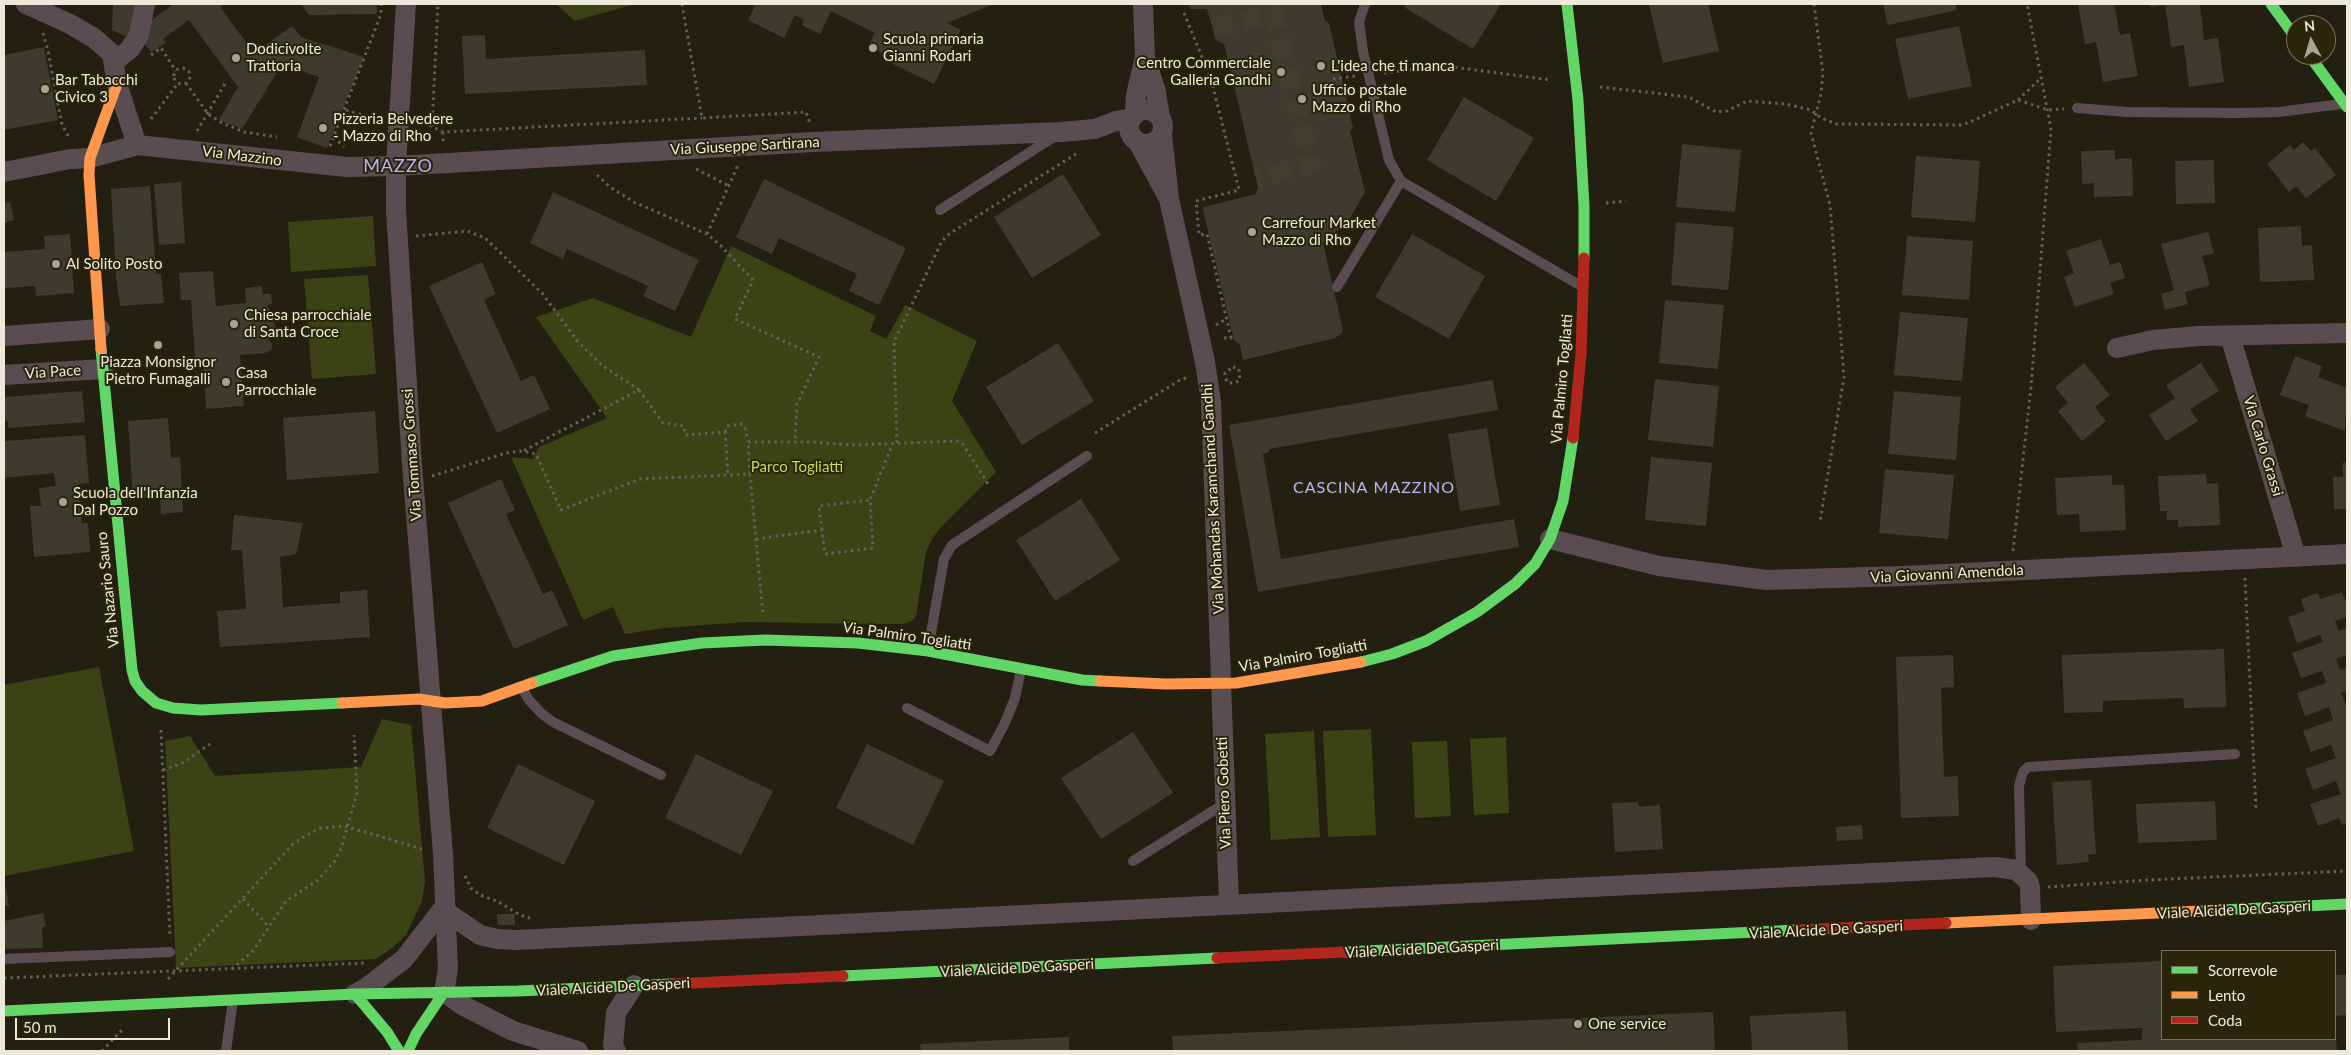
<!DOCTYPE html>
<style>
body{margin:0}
#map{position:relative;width:2351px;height:1055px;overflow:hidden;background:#232012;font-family:Lato,sans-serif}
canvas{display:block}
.frame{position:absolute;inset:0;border:5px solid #eeeadb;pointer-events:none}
.legend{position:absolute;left:2161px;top:950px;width:175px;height:90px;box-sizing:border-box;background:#2a240b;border:1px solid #78735e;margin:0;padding:6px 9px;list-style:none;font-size:15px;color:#eeeadb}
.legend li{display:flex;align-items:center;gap:10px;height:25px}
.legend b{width:25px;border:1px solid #78735e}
.north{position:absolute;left:2286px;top:15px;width:50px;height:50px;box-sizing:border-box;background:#2a240b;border:1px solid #78735e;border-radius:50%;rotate:354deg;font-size:14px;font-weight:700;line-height:20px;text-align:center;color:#eeeadb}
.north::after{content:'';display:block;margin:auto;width:18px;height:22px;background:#a7a395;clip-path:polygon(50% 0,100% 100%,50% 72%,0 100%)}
.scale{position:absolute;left:15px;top:1018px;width:155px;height:22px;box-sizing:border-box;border:2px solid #eeeadb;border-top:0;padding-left:6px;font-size:15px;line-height:18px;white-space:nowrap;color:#eeeadb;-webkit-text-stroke:4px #2a240b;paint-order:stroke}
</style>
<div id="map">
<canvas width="2351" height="1055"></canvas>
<div class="frame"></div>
<ul class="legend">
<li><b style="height:6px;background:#63d668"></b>Scorrevole</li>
<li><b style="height:6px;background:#ff974d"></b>Lento</li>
<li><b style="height:6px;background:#b3261e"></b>Coda</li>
</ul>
<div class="north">N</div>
<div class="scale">50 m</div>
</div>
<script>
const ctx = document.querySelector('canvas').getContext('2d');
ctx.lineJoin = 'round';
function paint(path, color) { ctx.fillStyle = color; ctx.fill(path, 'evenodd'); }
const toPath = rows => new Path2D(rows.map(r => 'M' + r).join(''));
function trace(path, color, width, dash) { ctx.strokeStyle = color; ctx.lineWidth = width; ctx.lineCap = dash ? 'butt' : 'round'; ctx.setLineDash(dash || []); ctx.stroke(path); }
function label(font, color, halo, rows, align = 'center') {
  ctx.font = font + ' Lato,sans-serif'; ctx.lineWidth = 4; ctx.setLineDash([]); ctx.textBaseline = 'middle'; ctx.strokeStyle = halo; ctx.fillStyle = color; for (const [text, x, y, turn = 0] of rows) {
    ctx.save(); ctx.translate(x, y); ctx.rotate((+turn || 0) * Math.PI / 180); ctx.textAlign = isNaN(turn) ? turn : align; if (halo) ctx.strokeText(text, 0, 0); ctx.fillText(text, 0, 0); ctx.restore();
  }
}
paint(toPath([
 [556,4,635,4,575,21],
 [373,216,376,266,291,272,288,222],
 [731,246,876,316,870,331,886,339,905,305,977,341,952,401,996,472,940,528,932,539,926,552,916,616,912,621,903,624,877,624,744,622,664,628,625,634,613,607,583,620,511,457,533,459,539,447,607,418,536,317,593,298,691,337],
 [368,275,376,374,312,379,304,279],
 [99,667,134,851,4,876,4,685],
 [382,719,411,725,425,881,422,901,406,935,391,949,375,959,176,968,165,741,190,736,215,776,361,767],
 [1371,729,1376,835,1328,837,1323,731],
 [1314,731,1320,837,1271,840,1265,734],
 [1506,737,1509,813,1474,815,1470,739],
 [1447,741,1451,816,1415,818,1412,742]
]), '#3b4214');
paint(toPath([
 [113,4,135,4,134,33,127,37,112,30],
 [174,4,225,4,220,7,254,53,292,26,301,37,364,57,327,148,297,137,319,77,282,64,242,129,219,120,238,87,189,20,163,39,166,43,151,52,143,42,146,24],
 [301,4,377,4,377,14,309,15],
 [756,4,994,4,947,23,961,30,934,84,893,64,895,60,868,46,875,33,831,11,820,34,802,25,804,20,795,15,784,38,748,20],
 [1188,4,1321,4,1325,21,1329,23,1353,128,1350,131,1365,192,1345,227,1336,231,1337,240,1323,243,1343,330,1341,334,1335,338,1243,360,1240,345,1234,340,1203,210,1204,207,1256,194,1258,187,1224,44,1216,40,1207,9,1191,9],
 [1406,4,1501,4,1473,49,1404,7],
 [1649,4,1708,4,1719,51,1663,63],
 [1883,4,1955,4,1957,10,1888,25],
 [2078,4,2114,4,2120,35,2130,33,2138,76,2103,82,2096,42,2085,44],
 [2150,4,2200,4,2204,40,2218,38,2224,82,2189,87,2184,45,2171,47,2165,5,2151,7],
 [1959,26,1972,86,1908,99,1895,39],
 [485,35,486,59,645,50,647,85,465,94,462,36],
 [44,47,58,120,4,130,4,55],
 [1464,97,1534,138,1496,201,1427,160],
 [2303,142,2311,151,2315,148,2336,175,2306,198,2296,186,2289,192,2267,164,2290,145,2294,150],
 [1682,144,1741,150,1735,212,1676,207],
 [2115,150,2115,159,2132,158,2133,196,2094,197,2094,183,2082,184,2081,151],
 [1916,156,1980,161,1975,222,1911,217],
 [2214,160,2215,203,2176,204,2175,161],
 [1063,174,1101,235,1032,278,994,217],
 [764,179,906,248,879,305,849,291,857,274,779,238,772,254,736,237],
 [181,182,185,243,159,245,154,184],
 [150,186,156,274,161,274,164,303,120,306,116,277,111,189],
 [553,192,699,260,675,311,643,296,648,286,567,249,563,259,530,243],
 [10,202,14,220,4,223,4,203],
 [1676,222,1734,227,1728,290,1671,285],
 [2301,226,2302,246,2312,245,2314,280,2260,282,2258,228],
 [2208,232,2214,253,2202,256,2210,285,2185,292,2188,304,2165,310,2161,294,2174,290,2161,244],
 [70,234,74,293,36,296,35,286,4,288,4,252,45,249,44,236],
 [1412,234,1485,276,1449,339,1375,297],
 [1907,236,1973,241,1969,300,1902,295],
 [2101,239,2110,265,2120,262,2125,278,2110,283,2114,294,2075,307,2064,277,2074,273,2066,251],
 [482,262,496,294,484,300,521,381,534,375,550,409,497,433,429,286],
 [213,271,216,306,246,303,245,288,262,286,263,294,271,294,272,304,267,305,270,310,266,317,272,319,276,327,274,335,268,340,272,343,272,349,265,353,240,355,244,406,206,409,205,388,210,387,209,377,204,378,202,358,195,358,191,300,181,300,179,273],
 [1665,300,1724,305,1718,369,1659,363],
 [1900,312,1968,318,1962,381,1894,375],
 [1058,343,1094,401,1022,445,986,387],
 [2295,356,2322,366,2318,377,2347,388,2345,431,2305,416,2309,405,2280,395],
 [2084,363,2110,395,2095,407,2106,421,2082,441,2058,411,2068,403,2055,387],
 [2201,363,2219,391,2190,409,2198,421,2166,441,2149,415,2175,398,2166,385],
 [1655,379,1719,386,1713,447,1648,440],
 [1493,380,1498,410,1269,449,1269,452,1263,454,1281,559,1514,519,1519,547,1258,592,1229,425],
 [82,391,85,422,8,428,8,421,4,421,4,397],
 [1894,391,1961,397,1956,460,1888,454],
 [375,411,379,473,287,480,283,418],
 [168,418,171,458,180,457,183,512,161,514,160,497,133,499,128,421],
 [1487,428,1500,505,1460,511,1448,434],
 [85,435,89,483,78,484,82,523,88,523,90,552,34,557,30,506,41,506,39,488,56,486,54,473,4,478,4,441],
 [1651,457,1712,463,1706,526,1645,520],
 [2347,462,2347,509,2334,509,2333,477,2343,477,2343,463],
 [1885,469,1954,475,1948,539,1879,533],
 [2206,474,2207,484,2218,483,2220,525,2178,527,2178,520,2167,520,2167,511,2160,511,2158,476],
 [2112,475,2112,485,2124,485,2126,530,2080,532,2079,514,2057,515,2055,478],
 [501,479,515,510,506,514,543,594,552,590,568,625,514,649,448,503],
 [1081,499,1120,560,1055,601,1016,540],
 [234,515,303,523,296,554,280,557,283,607,340,603,340,592,367,590,370,637,220,647,217,611,246,609,242,550,231,550],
 [2342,592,2347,605,2347,617,2335,621,2339,631,2347,628,2347,655,2336,659,2340,670,2347,668,2347,691,2341,693,2347,708,2347,731,2345,732,2347,738,2347,823,2342,825,2339,818,2318,826,2310,804,2341,794,2336,781,2313,790,2305,769,2336,758,2331,745,2311,752,2303,731,2333,720,2329,707,2305,716,2297,693,2326,683,2322,671,2301,678,2292,653,2323,642,2320,635,2297,643,2288,617,2305,611,2301,599,2318,593,2320,599],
 [2224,649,2226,707,2184,708,2183,698,2103,701,2103,712,2064,713,2062,655],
 [1953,655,1954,687,1941,688,1944,777,1958,776,1959,816,1901,818,1896,657],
 [1133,732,1173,793,1101,839,1061,778],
 [867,744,944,781,913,845,836,808],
 [696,754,773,791,741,855,665,818],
 [518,764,595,801,564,865,487,828],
 [2091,780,2096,854,2088,855,2089,862,2057,865,2052,782],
 [2215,801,2217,840,2138,843,2136,804],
 [1638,802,1639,807,1660,805,1663,849,1615,852,1612,803],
 [1862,825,1863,839,1837,841,1836,827],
 [4,887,6,887,9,906,4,906],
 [43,913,46,926,42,928,43,948,4,949,4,921],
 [497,914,515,914,515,925,498,925],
 [2162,961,2162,1039,2336,1039,2337,1051,2078,1051,2077,1043,2142,1040,2142,1028,2056,1032,2053,966],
 [2335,975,2347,975,2347,1015,2335,1016],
 [1846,1011,1848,1051,1752,1051,1750,1016],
 [1713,1012,1715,1051,1173,1051,1172,1036],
 [1069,1037,1069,1051,921,1051,920,1044]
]), '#3d3a2f');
trace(toPath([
 [1213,28,1274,13,1311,164,1256,178]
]), '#413e30', 20, [20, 10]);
trace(toPath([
 [682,4,702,118,806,112,810,123],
 [1814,4,1823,73,1821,94,1811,133,1830,205,1844,377,1820,522],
 [1184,13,1211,79,1239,190,1196,201,1199,235,1207,234,1231,338,1220,338],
 [43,33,48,51,62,125,70,139],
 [151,55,161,48,176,71],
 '174 76a8 8 0 1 1 16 0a8 8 0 1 1-16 0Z',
 [1384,73,1445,66,1551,80],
 [1333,79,1355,76],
 [186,83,208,114,222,123,244,132,277,137],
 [1600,87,1689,97,1716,112,1727,111,1747,101,1786,104,1811,110,1821,118,1837,124,1963,125,2018,100,2048,110,2064,109],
 [2018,100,2041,78],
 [346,110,379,120],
 [151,119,178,83],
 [417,123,425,123,443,132,702,118],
 [432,126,438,4],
 [197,131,226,82],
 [443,132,443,144],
 [334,137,344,147],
 [330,146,381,14,381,4],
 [696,169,729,186],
 [597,175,610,187,634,202,707,234,721,246,753,280,735,319,819,357,797,404,795,442],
 [1606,203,1626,201],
 [707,234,738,165],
 [416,236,467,231,485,238,542,293,578,342,603,366,639,390,523,451],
 [1216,325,1226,319],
 [1233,367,1239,369,1240,380,1235,383,1228,383,1225,378,1225,373,1233,367],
 [639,390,663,423,684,426,685,435,725,432,728,475],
 [725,432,727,426,741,424,745,427,748,442],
 [1095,433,1180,380,1189,377],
 [897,443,894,342,942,241,949,234,1079,152],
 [750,474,748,442,813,442,852,445,958,441,962,443,990,487],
 [432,476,506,453,522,451,536,454,561,510,640,479,750,474,763,616],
 [822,530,819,506,870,500],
 [756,539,822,530,825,554,873,548,870,500,893,443],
 [2013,551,2031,387,2051,129,2027,4],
 [2245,578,2256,810],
 [161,730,170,938],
 [163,770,181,764,210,744],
 [465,876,471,888,480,895,497,901,520,915,530,918],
 [2048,887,2147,880,2347,871],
 [243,899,269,927],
 [232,969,254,950,286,901,318,880,334,862,341,849,357,793,354,735],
 [4,978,364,963],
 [168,979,293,844,307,835,321,828,345,826,422,849],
 [102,1051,122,1030]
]), '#665e5d', 3, [2.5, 4]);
trace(toPath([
 [1365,4,1359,22,1363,51,1389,160,1401,181,1581,286],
 [2077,108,2127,112,2239,113,2279,112,2341,104],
 [940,210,1055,136],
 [1337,287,1401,181],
 [928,650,944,559,952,545,1087,456],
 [522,688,529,700,541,713,553,722,661,775],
 [907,708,990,751,1004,725,1015,698,1021,670],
 [1133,861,1224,804],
 [2021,873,2019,786,2023,772,2028,767,2235,754],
 [4,959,170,952],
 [226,1051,233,1000]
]), '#594d51', 10);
trace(toPath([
 [26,4,70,24,94,38,112,54,117,84,137,145],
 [406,4,396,166,396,210,412,464,443,854,448,969,444,992,462,1005,513,1031,578,1051],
 [1145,57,1156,92,1160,118],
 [115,61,130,49,139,35,145,4],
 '1129 127a17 17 0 1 1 34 0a17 17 0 1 1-34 0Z',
 [1135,115,1136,95,1145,57,1143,4],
 [1162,135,1169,199,1205,362,1211,401,1229,904],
 [1138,142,1168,197],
 [4,172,70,159,90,158,137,145,347,167,396,166,813,142,1061,132,1095,129,1116,121,1132,118],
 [4,336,100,329],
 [2230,336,2296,557],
 [2117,348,2153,340,2198,336,2347,333],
 [4,375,103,369],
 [1550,539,1659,566,1766,580,1904,576,2347,554],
 [446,912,480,935,497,939,517,940,1995,867,2016,870,2028,881,2030,887,2031,920],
 [355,994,366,988,404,959,445,906],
 [616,1051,613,1045,616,1013,634,985]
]), '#594d51', 20);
trace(toPath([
 [1567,4,1578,100,1584,206,1584,258],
 [2271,4,2296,38],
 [2309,55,2347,107],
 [101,349,132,670,135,681,142,691,156,703,173,708,201,710,342,703],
 [1361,662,1392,654,1426,641,1477,612,1515,584,1535,564,1550,539,1563,501,1573,438],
 [532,683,613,656,702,643,765,640,858,643,928,651,1082,680,1100,681],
 [2221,910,2347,904],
 [1345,952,1797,930],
 [843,976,1217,958],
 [355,994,387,1032,399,1051],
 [4,1011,355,994,518,991,672,984],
 [408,1051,416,1034,444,992]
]), '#63d668', 11);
trace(toPath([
 [101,349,89,175,90,158,117,84],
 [1100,681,1166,684,1236,683,1361,662],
 [342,703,419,699,445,703,482,701,532,683],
 [1946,923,2221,910]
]), '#ff974d', 11);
trace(toPath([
 [1573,438,1581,354,1584,258],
 [1797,930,1946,923],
 [1217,958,1345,952],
 [672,984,843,976]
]), '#b3261e', 11);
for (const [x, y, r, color] of [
 [873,48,5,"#a7a395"],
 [236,58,5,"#a7a395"],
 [1321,66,5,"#a7a395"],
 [1281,72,5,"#a7a395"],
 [45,89,5,"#a7a395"],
 [1302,99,5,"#a7a395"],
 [323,128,5,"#a7a395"],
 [1252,232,5,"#a7a395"],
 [56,264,5,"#a7a395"],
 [234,324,5,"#a7a395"],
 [158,345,5,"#a7a395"],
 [226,382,5,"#a7a395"],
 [63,502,5,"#a7a395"],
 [1578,1024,5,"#a7a395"]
]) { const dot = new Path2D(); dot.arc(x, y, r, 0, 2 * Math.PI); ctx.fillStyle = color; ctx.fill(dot); trace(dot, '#2a240b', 2); }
label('15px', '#eeeadb', '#2a240b', [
 ["Scuola primaria",883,39],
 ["Gianni Rodari",883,56],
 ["Dodicivolte",246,49],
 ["Trattoria",246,66],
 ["Centro Commerciale",1271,63,"right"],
 ["Galleria Gandhi",1271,80,"right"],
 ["L'idea che ti manca",1331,66],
 ["Bar Tabacchi",55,80],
 ["Civico 3",55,97],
 ["Ufficio postale",1312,90],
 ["Mazzo di Rho",1312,107],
 ["Pizzeria Belvedere",333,119],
 ["- Mazzo di Rho",333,136],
 ["Carrefour Market",1262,223],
 ["Mazzo di Rho",1262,240],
 ["Al Solito Posto",66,264],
 ["Chiesa parrocchiale",244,315],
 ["di Santa Croce",244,332],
 ["Piazza Monsignor",158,362,"center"],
 ["Pietro Fumagalli",158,379,"center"],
 ["Casa",236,373],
 ["Parrocchiale",236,390],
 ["Scuola dell'Infanzia",73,493],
 ["Dal Pozzo",73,510],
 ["One service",1588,1024]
], 'left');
label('15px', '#eeeadb', '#2a240b', [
 ["Via Giuseppe Sartirana",745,146,-3],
 ["Via Mazzino",242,156,7],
 ["Via Pace",53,372,-4],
 ["Via Palmiro Togliatti",1562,379,-85],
 ["Via Carlo Grassi",2263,446,73],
 ["Via Tommaso Grossi",412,455,-94],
 ["Via Mohandas Karamchand Gandhi",1213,499,-93],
 ["Via Giovanni Amendola",1947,574,-3],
 ["Via Nazario Sauro",108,590,-96],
 ["Via Palmiro Togliatti",907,636,8],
 ["Via Palmiro Togliatti",1303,656,-10],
 ["Via Piero Gobetti",1224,793,-92],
 ["Viale Alcide De Gasperi",2234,910,-3],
 ["Viale Alcide De Gasperi",1826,930,-3],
 ["Viale Alcide De Gasperi",1422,949,-3],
 ["Viale Alcide De Gasperi",1017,968,-3],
 ["Viale Alcide De Gasperi",613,987,-3]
]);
label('15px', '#c4d954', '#2a240b', [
 ["Parco Togliatti",797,467]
]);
ctx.letterSpacing = '1px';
label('16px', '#bab4fc', '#2a240b', [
 ["CASCINA MAZZINO",1374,488]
]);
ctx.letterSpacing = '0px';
ctx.letterSpacing = '1px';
label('18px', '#bab4fc', '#2a240b', [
 ["MAZZO",398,166]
]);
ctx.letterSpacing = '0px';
</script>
